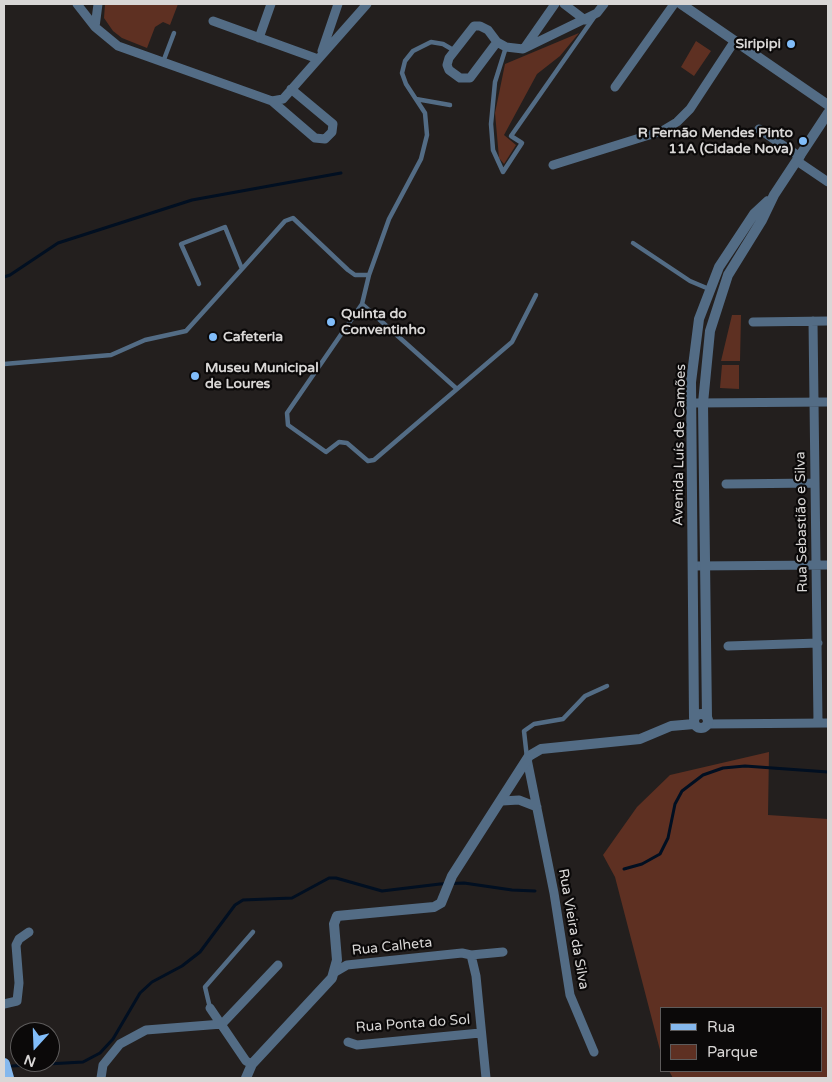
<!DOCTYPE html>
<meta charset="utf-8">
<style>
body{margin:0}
#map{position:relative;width:832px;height:1082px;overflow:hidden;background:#231f1e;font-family:"Varela Round",sans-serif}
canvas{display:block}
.frame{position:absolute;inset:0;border:5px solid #d9d7d6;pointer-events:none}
.legend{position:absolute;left:660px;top:1007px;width:162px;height:65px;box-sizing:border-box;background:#0b0909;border:1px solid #5d5b5b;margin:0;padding:6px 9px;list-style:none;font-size:15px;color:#d9d7d6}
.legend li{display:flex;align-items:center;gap:10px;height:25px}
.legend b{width:25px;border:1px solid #5d5b5b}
.north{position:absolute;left:10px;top:1022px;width:50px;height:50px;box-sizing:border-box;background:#0b0909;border:1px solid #5d5b5b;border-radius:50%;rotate:200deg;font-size:14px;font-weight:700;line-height:20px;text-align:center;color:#d9d7d6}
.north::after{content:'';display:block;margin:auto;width:18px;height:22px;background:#81bdfa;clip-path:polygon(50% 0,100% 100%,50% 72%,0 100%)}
</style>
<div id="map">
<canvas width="832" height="1082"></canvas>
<div class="frame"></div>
<ul class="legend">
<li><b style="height:6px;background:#85b8ed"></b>Rua</li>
<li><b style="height:14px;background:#5e3022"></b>Parque</li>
</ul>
<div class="north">N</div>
</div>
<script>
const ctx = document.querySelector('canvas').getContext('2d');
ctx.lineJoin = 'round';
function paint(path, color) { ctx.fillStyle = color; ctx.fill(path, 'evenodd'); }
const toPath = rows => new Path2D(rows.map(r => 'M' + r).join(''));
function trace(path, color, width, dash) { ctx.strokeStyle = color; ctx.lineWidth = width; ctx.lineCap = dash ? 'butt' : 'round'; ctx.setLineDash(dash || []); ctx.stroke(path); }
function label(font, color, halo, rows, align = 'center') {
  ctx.font = font + ' "Varela Round",sans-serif'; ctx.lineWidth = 4.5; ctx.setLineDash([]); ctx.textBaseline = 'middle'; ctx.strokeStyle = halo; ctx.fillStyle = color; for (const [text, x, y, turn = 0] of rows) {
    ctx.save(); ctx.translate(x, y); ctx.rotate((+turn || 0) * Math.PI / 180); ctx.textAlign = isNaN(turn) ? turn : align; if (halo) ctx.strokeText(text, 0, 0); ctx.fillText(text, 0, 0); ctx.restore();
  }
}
paint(toPath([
 [105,4,178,4,170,25,163,22,155,27,147,48,122,38,113,31,104,18],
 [579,33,560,56,537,74,504,135,516,145,504,164,499,158,495,113,505,64],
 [696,41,711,51,694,76,681,67],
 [732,315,741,315,740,361,721,361],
 [722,365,739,365,739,389,720,388],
 [769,752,768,815,828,819,828,1078,673,1078,669,1071,821,1071,821,1008,661,1008,661,1054,615,877,603,855,637,807,670,775]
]), '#5e3022');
trace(toPath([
 [4,277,10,275,58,243,192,200,341,173],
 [624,869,642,864,660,854,668,838,675,804,682,791,703,775,723,768,745,766,828,772],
 [12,1066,83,1062,100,1053,113,1039,140,993,152,982,182,966,200,952,235,905,243,900,292,898,329,878,336,878,382,891,440,884,464,883,512,890,535,891]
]), '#010f21', 3);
trace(toPath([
 [506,47,495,82,491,124,493,150,503,172,522,143,511,136,595,16],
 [163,62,174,33],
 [416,99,450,105],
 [633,243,690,281,709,289],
 [242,269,285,221,293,218,348,270,355,275,369,275,389,219,421,159,427,135,425,113,406,84,402,73,405,61,413,51,431,42,443,44,455,51],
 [369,275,362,304,287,413,288,425,326,452,339,442,347,443,368,461,374,460,512,342,536,295],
 [362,304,457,389],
 [4,364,111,355,145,340,186,331,242,269,225,227,181,244,199,284],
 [527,758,524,731,534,724,563,719,585,696,607,686],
 [210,1008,205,987,253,932]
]), '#536c85', 4.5);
trace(toPath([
 [77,4,95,27,118,46,272,101,283,99,367,4],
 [564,4,585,20],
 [213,21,318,59],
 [95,27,98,4],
 [259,38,271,4],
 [497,42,470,78,460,78,449,70,447,65,449,58,474,26,480,26,488,30,497,42,506,47,523,49,597,13,604,4],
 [525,47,555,4],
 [322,51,338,4],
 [615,87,674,4],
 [272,101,315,138,325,139,332,132,333,124,291,89],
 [759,129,800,157],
 [797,161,828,182],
 [553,165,662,131,677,122,690,109,734,42],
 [813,321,818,723],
 [753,322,828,321],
 [696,403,828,402],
 [726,484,815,483],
 [693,566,828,565],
 [728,646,818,643],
 [707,724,828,723],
 [527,759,554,893,570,995,594,1052],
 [502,801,519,800,537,807],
 [471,955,476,976,486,1078],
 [335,972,347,965,462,953,471,955,503,952],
 [4,1004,17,1001,19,983,16,945,19,939,29,932],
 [210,1008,246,1061,252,1064],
 [348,1042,357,1045,480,1033],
 [101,1078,103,1065,120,1044,146,1030,222,1024,278,965]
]), '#536c85', 9);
trace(toPath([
 [681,4,828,105],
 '694 721a7 7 0 1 1 14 0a7 7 0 1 1-14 0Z',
 [694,718,691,382,699,319,719,267,754,214,768,201],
 [707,718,703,403,710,331,728,275,762,220,774,195,828,113],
 [246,1078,252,1064,332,978,337,960,334,924,337,916,434,907,441,903,452,876,529,756,541,749,640,739,671,726,694,724]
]), '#536c85', 10);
trace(toPath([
 [4,1064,8,1078]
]), '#85b8ed', 12);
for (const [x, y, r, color] of [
 [791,44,5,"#81bdfa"],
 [803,141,5,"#81bdfa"],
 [331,322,5,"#81bdfa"],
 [213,337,5,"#81bdfa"],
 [195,376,5,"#81bdfa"]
]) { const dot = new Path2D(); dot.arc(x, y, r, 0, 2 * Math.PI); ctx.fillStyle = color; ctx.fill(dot); trace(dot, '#0b0909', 2); }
label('bold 14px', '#d9d7d6', '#0b0909', [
 ["Siripipi",781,44,"right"],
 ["R Fernão Mendes Pinto",793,133,"right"],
 ["11A (Cidade Nova)",793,149,"right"],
 ["Quinta do",341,314],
 ["Conventinho",341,330],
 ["Cafeteria",223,337],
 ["Museu Municipal",205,368],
 ["de Loures",205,384]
], 'left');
label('14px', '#d9d7d6', '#0b0909', [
 ["Avenida Luís de Camões",680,445,-89],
 ["Rua Sebastião e Silva",802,522,-91],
 ["Rua Vieira da Silva",573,929,80],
 ["Rua Calheta",392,947,-6],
 ["Rua Ponta do Sol",413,1024,-4]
]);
</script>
